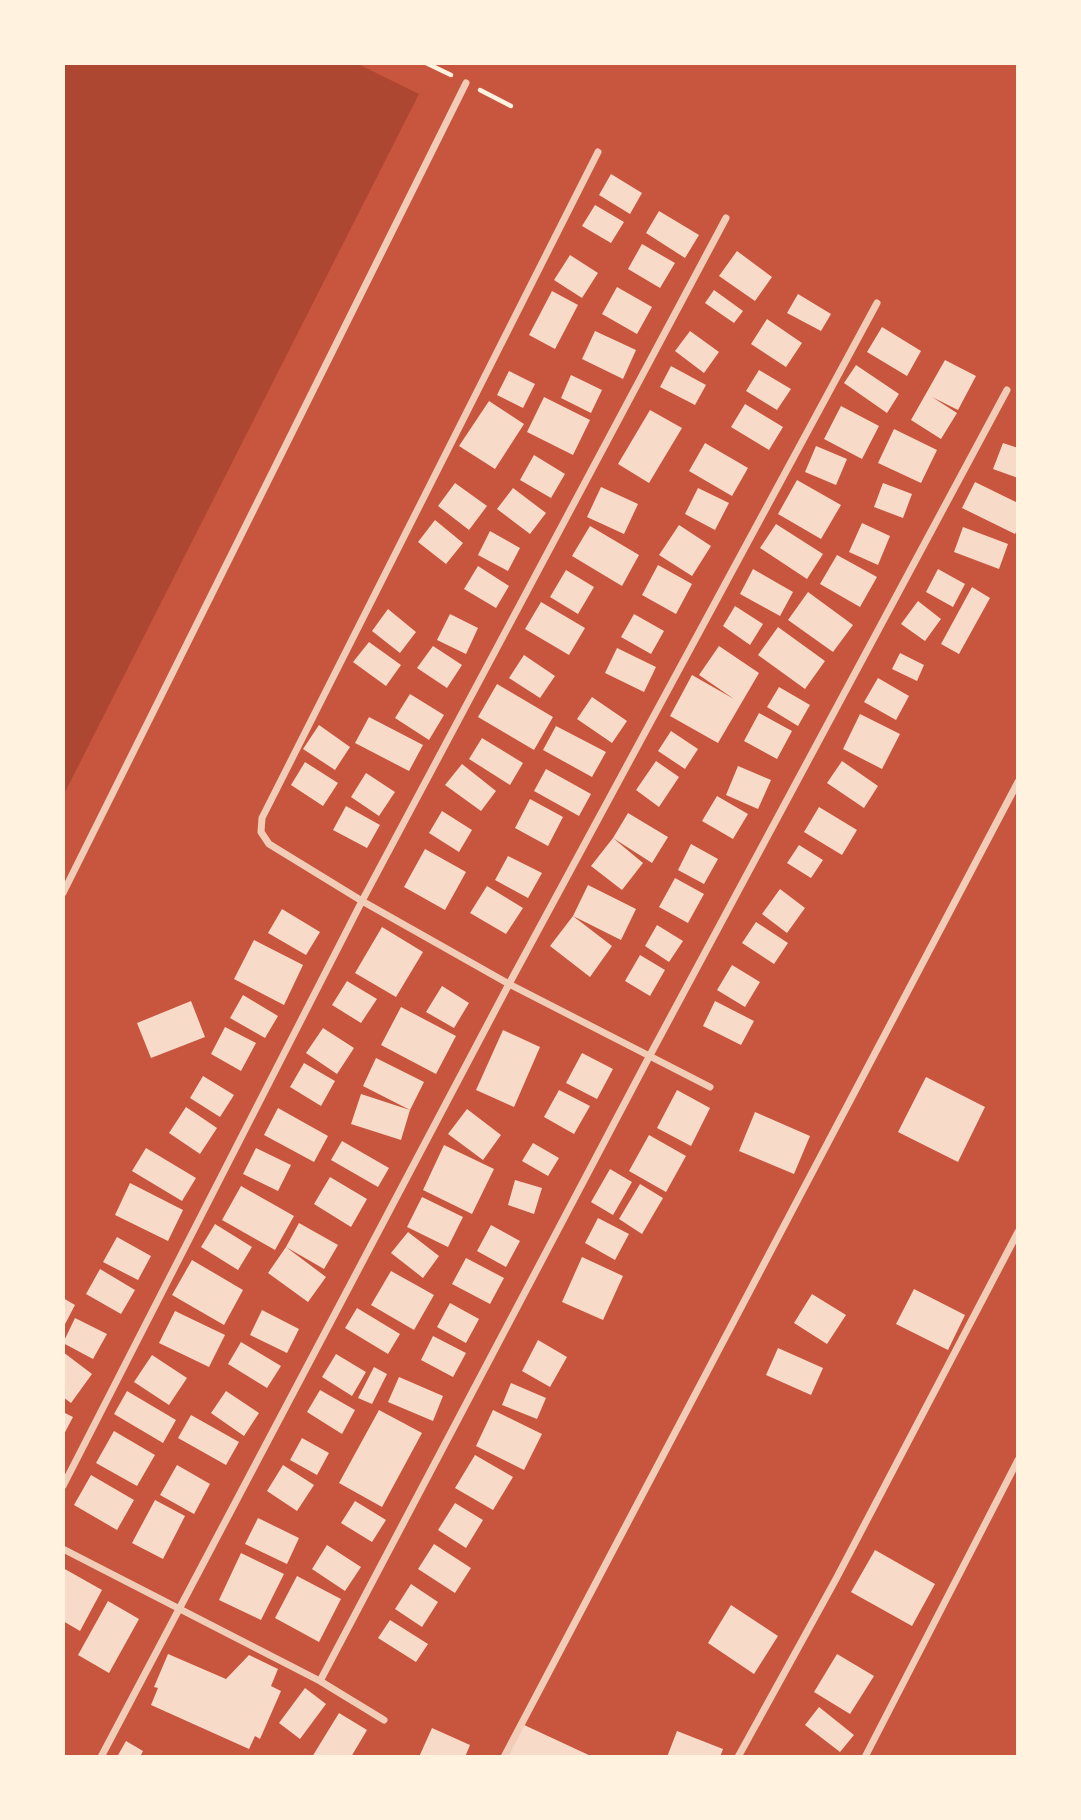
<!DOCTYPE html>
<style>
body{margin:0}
#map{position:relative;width:1081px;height:1820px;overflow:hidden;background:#c8553d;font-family:"PT Sans",sans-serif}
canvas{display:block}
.frame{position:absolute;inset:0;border:65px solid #fff3e0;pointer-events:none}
</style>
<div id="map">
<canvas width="1081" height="1820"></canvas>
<div class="frame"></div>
</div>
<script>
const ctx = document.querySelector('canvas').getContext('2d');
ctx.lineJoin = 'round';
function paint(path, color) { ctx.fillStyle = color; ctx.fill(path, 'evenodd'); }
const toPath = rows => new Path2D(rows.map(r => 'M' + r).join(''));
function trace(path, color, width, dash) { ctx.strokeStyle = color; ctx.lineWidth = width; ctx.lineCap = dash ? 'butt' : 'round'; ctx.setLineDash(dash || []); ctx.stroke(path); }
paint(toPath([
 [63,63,356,63,419,94,63,796]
]), '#ae4732');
paint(toPath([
 [611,174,642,193,630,214,599,195],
 [595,205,624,222,611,243,582,226],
 [659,211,699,235,685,258,646,233],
 [642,244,675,263,660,288,628,269],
 [737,251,772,277,755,301,719,276],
 [570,255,598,273,582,298,554,280],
 [617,287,652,307,637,334,602,314],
 [714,290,743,311,734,323,705,303],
 [552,291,578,305,555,349,529,335],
 [798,294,831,314,821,331,787,313],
 [767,319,802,343,786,367,751,344],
 [882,327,921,351,907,376,867,352],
 [595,331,636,350,623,379,582,359],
 [690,331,719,352,704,373,675,351],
 [945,360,976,376,958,410,932,397,957,413,941,439,911,420],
 [856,365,899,394,887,413,844,383],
 [671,366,706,385,695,405,660,387],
 [759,370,791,389,777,410,746,391],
 [509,371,535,384,523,408,497,395],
 [571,375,602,390,591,413,561,398],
 [544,397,590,420,573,455,527,432],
 [489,401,524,424,495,469,459,446],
 [745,404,783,427,769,450,731,427],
 [841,406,879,426,862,459,824,439],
 [650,410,682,428,649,483,618,464],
 [894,429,937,450,921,483,878,463],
 [705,443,748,468,732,496,689,471],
 [1003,443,1018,448,1018,478,993,469],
 [816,446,847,459,836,485,805,472],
 [534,455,565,474,551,498,520,480],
 [797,480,841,505,821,539,778,514],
 [975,482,1018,503,1018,528,1015,534,962,508],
 [455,483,487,506,469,530,438,506],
 [883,483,912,494,903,518,874,507],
 [601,487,638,504,624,534,587,517],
 [513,488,546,513,530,534,497,509],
 [698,488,729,503,715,530,685,514],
 [435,520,463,543,446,564,418,542],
 [862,523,890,536,878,565,849,552],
 [776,524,823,554,807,579,760,548],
 [679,525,711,546,692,576,659,555],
 [590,526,639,555,622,586,572,556],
 [963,527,1008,544,999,569,954,552],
 [490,531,520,548,508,571,478,555],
 [837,555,877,577,860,607,820,584],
 [658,565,692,584,676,614,642,595],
 [478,566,509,586,496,608,464,589],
 [753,569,793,592,780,616,740,594],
 [938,569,965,584,953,607,926,592],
 [566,570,594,587,578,614,550,597],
 [972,587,990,598,959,654,941,644],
 [808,592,853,625,833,652,788,620],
 [918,601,941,619,925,641,901,624],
 [541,602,585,628,569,655,525,629],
 [735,606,763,624,750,645,723,626],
 [388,609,416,632,400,653,372,631],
 [450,614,478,628,466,654,437,640],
 [634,614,664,631,651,654,621,637],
 [778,627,825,661,805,689,758,655],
 [369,642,401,665,386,686,353,662],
 [433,646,462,665,447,688,417,668],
 [719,646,759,673,718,743,670,716,692,675,734,699,699,675],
 [617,648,656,667,644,692,605,673],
 [900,653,924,665,917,681,892,669],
 [524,655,555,676,540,698,509,678],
 [878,678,909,696,896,720,864,702],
 [497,684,553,717,534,750,478,717],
 [779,687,810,705,798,726,767,707],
 [410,694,444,715,429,740,395,718],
 [592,697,627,721,612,743,577,719],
 [759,713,792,731,777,759,744,741],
 [860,714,900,734,882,769,843,749],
 [369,717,423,745,409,771,355,743],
 [319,725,350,747,335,770,303,749],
 [556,726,606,752,592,777,543,750],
 [671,731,698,749,685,769,658,751],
 [482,738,523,763,510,785,469,759],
 [656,761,679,777,659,807,636,790],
 [842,761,878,786,864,808,827,783],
 [305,762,338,783,323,806,291,785],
 [462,764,496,791,481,811,445,785],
 [738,766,771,780,758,809,726,795],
 [546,769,591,794,579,816,534,791],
 [366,773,395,792,379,816,351,797],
 [717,796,748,814,733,839,702,821],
 [530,799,563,817,548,846,515,828],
 [346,806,380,825,367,848,333,830],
 [819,807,857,830,842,855,804,832],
 [442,811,472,830,459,852,429,833],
 [628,813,668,837,652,863,613,838],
 [613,838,643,863,622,890,591,866],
 [691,844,718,859,704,884,678,870],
 [799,845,823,860,811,878,787,863],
 [425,849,466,872,445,910,404,887],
 [508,856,542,873,528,898,495,880],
 [675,878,704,894,688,923,659,907],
 [588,885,636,909,621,940,573,916],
 [487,886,523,908,506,934,470,913],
 [780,889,805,908,787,933,762,914],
 [282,909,320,932,306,955,268,933],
 [573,916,612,946,590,977,550,946],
 [756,922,788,943,774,964,742,943],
 [657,925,683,941,669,962,645,946],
 [382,927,423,952,396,997,355,973],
 [254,940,303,965,284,1005,234,979],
 [640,955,665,970,650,996,625,981],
 [732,965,760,982,745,1007,717,990],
 [347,981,377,999,361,1023,332,1005],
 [442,986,469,1003,454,1028,426,1012],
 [243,995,278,1016,265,1038,230,1018],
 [191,1001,205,1037,151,1058,137,1023],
 [715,1001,754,1021,741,1045,703,1026],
 [401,1007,456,1036,436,1074,381,1045],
 [225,1027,256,1043,241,1071,211,1054],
 [323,1028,354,1048,337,1074,306,1053],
 [503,1030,540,1047,514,1107,476,1090],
 [582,1053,613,1069,597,1099,566,1083],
 [376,1058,424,1082,410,1110,363,1086],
 [304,1063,335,1081,321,1106,290,1087],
 [203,1076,234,1095,220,1117,190,1098],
 [926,1077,985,1107,958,1162,898,1132],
 [559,1090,590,1106,574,1134,544,1117],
 [677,1090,710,1108,691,1146,657,1128],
 [361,1094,410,1110,401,1140,351,1124],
 [186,1107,217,1128,200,1154,169,1133],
 [278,1108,328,1136,314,1162,264,1135],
 [467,1109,501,1135,483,1160,448,1134],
 [755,1112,810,1136,794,1174,739,1151],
 [649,1135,686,1156,666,1192,629,1171],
 [342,1141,389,1168,378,1187,331,1160],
 [533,1143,559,1158,548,1176,522,1161],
 [444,1145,494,1169,472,1214,423,1190],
 [146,1148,196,1178,182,1201,132,1171],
 [256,1148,291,1165,278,1191,243,1174],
 [610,1169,632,1182,613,1215,591,1202],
 [330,1177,367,1199,351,1227,314,1204],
 [515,1180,542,1188,534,1214,508,1205],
 [130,1183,183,1210,168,1241,115,1215],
 [640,1184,663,1198,642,1234,619,1219],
 [241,1186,294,1216,275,1250,222,1220],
 [422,1197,463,1217,448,1247,407,1227],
 [598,1218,629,1234,615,1260,585,1243],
 [299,1223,338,1245,324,1269,286,1247],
 [215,1224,252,1247,238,1270,201,1247],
 [491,1225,520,1241,506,1267,477,1251],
 [408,1232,439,1256,423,1278,391,1253],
 [117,1237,151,1256,138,1280,103,1262],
 [286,1247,326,1277,308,1302,268,1273],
 [582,1257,623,1276,603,1320,562,1302],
 [466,1258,504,1278,490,1304,452,1284],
 [192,1260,243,1290,224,1325,172,1295],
 [100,1269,135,1290,121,1314,86,1294],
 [391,1271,434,1295,414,1330,371,1305],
 [914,1289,965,1315,948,1350,896,1324],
 [812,1294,846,1315,827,1344,794,1323],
 [63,1298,75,1305,63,1328],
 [450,1303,479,1319,466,1343,437,1327],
 [357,1308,400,1334,388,1354,345,1328],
 [262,1310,299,1329,287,1353,250,1335],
 [175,1311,225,1335,209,1367,159,1343],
 [75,1318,107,1334,93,1359,63,1343],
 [433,1336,466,1353,453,1377,421,1360],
 [538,1340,567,1357,550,1387,522,1371],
 [241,1342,281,1366,267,1388,228,1364],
 [778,1348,823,1368,811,1395,766,1375],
 [63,1352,92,1374,71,1403,63,1397],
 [336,1354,366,1372,352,1396,322,1377],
 [152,1355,187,1378,169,1405,134,1382],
 [374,1367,387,1374,372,1404,358,1398],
 [399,1377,443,1396,433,1421,388,1402],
 [511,1383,546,1398,537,1419,502,1405],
 [320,1390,355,1410,342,1434,307,1412],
 [127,1391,176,1420,163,1443,114,1414],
 [226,1391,259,1413,244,1436,211,1413],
 [379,1410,422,1433,382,1507,339,1483],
 [493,1410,542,1434,524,1470,476,1446],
 [63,1412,73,1417,63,1436],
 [191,1415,239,1442,226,1465,178,1438],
 [114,1431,155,1455,137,1486,96,1463],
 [302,1438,329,1453,317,1475,290,1460],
 [475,1455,513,1477,493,1510,455,1488],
 [177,1465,210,1484,194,1514,160,1495],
 [283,1465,314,1485,297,1511,267,1491],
 [91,1475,134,1500,117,1530,74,1505],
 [155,1500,185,1516,163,1559,132,1543],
 [355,1501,386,1520,372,1542,341,1523],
 [455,1503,483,1520,466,1548,438,1530],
 [258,1518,299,1538,287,1564,245,1544],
 [434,1544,471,1568,455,1593,418,1569],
 [327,1545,361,1567,345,1591,312,1569],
 [875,1550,935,1584,912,1626,851,1592],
 [241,1553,284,1574,261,1620,219,1600],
 [63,1568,102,1590,80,1631,63,1621],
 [297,1576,341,1599,319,1642,275,1618],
 [411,1584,438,1602,422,1627,395,1609],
 [108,1601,139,1619,109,1673,78,1655],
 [731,1605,778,1636,754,1674,708,1643],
 [390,1620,428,1644,416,1662,378,1638],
 [168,1654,226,1679,249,1655,278,1669,271,1686,281,1691,260,1739,255,1736,249,1749,151,1705,158,1688,154,1687],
 [837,1654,874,1676,850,1714,814,1692],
 [305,1688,326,1704,300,1739,279,1723],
 [819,1707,854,1735,840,1752,805,1725],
 [339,1713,367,1730,351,1757,312,1757],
 [522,1724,593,1757,507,1757],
 [432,1728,470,1745,465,1757,419,1757],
 [677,1731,723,1749,720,1757,667,1757],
 [126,1741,143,1751,140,1757,117,1757]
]), '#f7dbc8');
trace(toPath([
 [426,63,451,75],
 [480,90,511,106]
]), '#fff3e0', 4.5);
trace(toPath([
 [598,152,262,818,261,832,269,844,362,901,509,984,710,1087],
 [63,893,466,83],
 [63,1486,362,901,726,218],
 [63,1549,320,1681,384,1720],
 [320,1681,649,1057,1007,390],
 [101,1757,509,984,877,303],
 [504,1757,1018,782],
 [738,1757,836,1579,1018,1232],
 [865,1757,1018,1460]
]), '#f1ccb7', 7);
</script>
